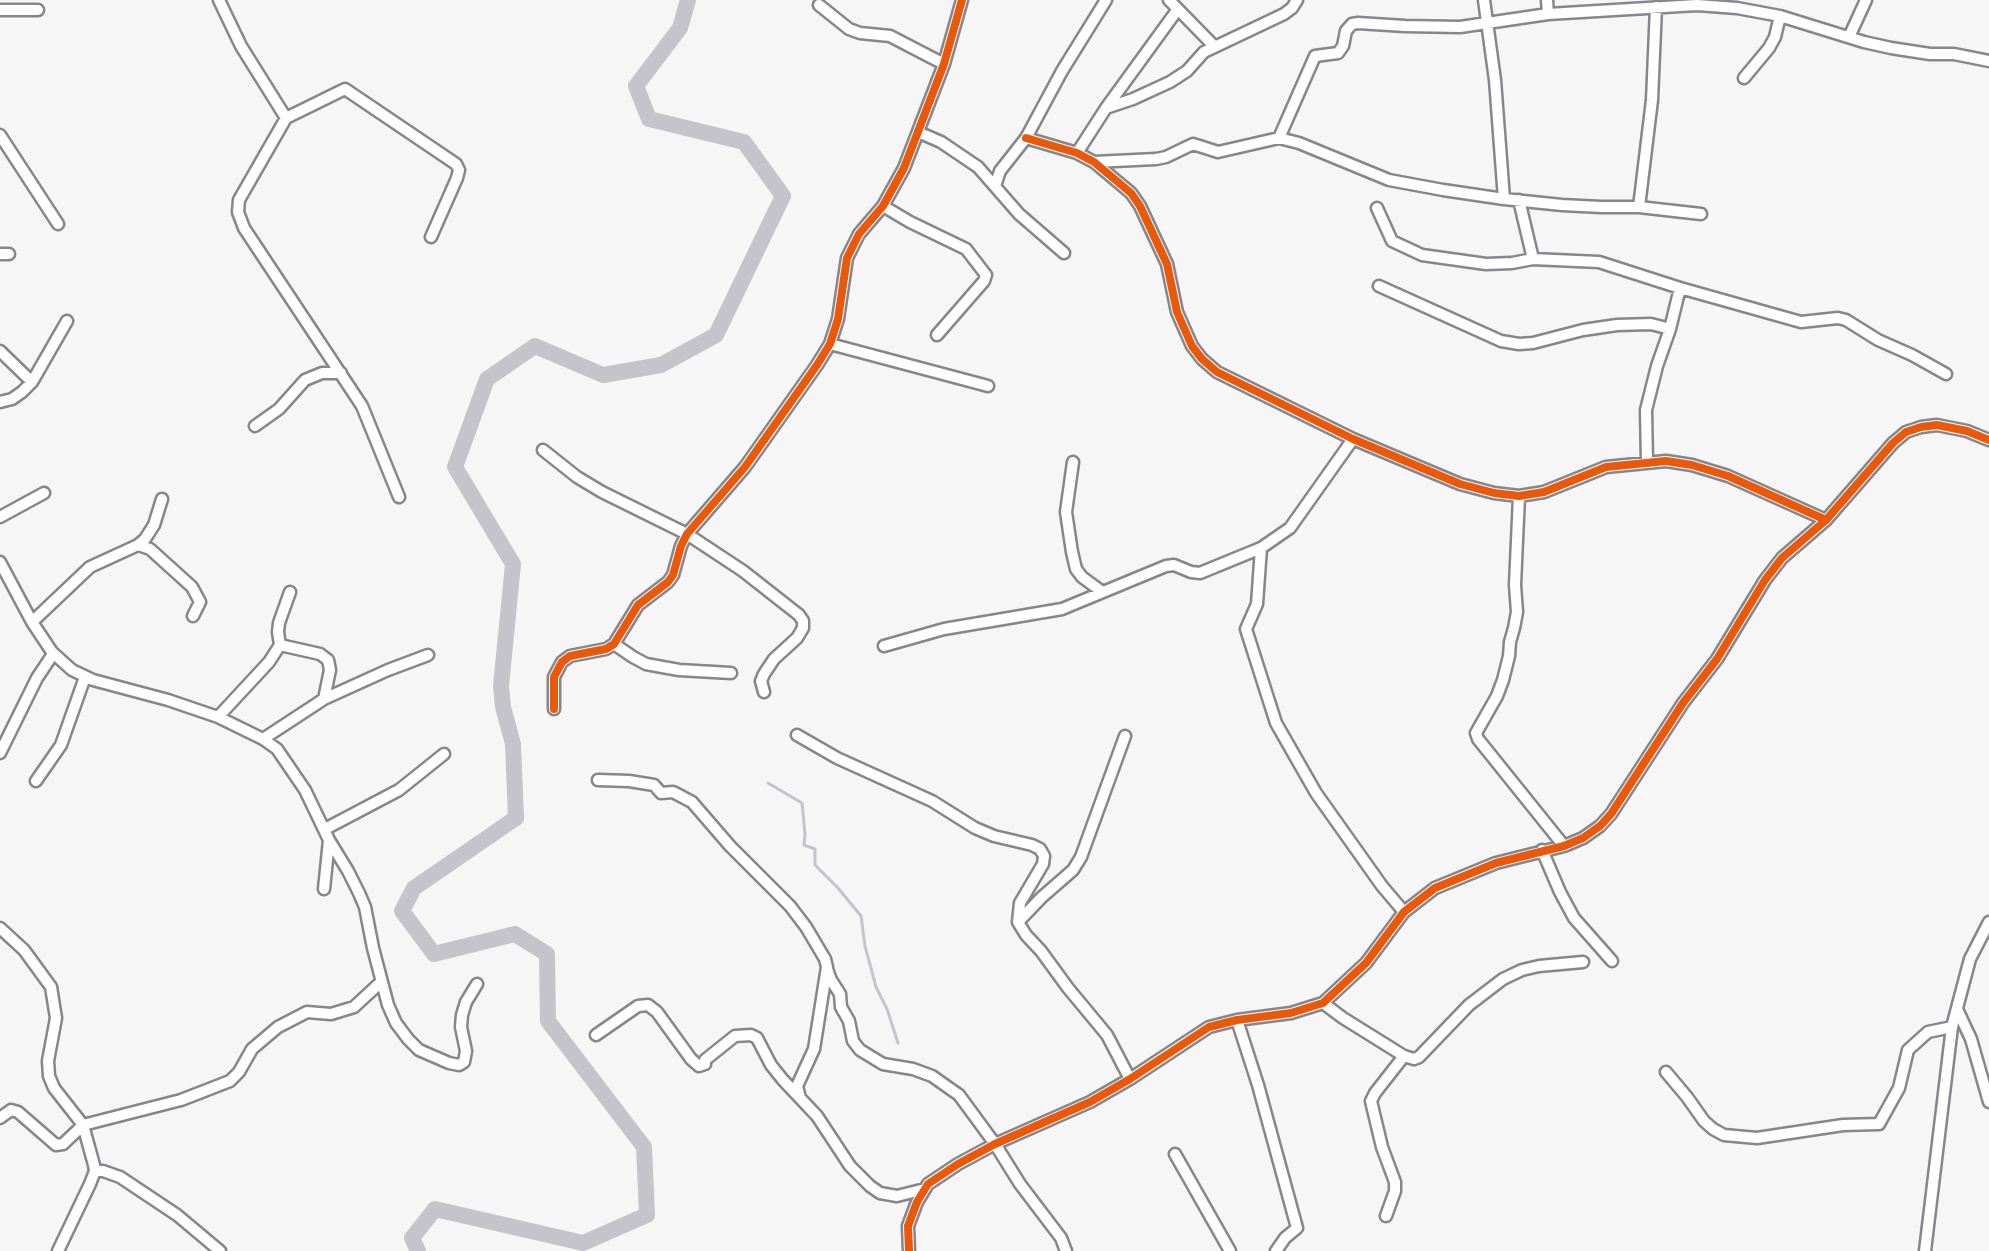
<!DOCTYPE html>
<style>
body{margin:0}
canvas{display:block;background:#f6f6f7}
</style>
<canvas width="1989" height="1251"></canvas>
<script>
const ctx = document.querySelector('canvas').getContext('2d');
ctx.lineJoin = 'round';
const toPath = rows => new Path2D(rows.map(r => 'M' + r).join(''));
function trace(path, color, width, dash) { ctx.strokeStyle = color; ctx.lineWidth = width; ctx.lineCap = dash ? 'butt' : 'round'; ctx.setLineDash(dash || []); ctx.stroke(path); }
trace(toPath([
 [768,783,802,803,805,834,804,845,815,849,815,865,838,888,861,916,865,946,876,987,887,1009,898,1043]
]), '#c4c4ca', 3);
trace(toPath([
 [418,1251,412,1238,435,1209,583,1243,647,1215,644,1147,548,1021,547,954,515,934,434,954,402,911,414,888,516,818,513,744,503,707,501,686,513,564,455,467,487,379,535,346,603,375,661,365,716,335,783,196,744,142,649,119,636,86,680,28,688,0]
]), '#c4c4ca', 16);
const minor = toPath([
 [219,0,241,46,286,118,239,200,238,212,244,228,362,406,399,497],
 [1169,0,1214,46],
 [1484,0,1495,80,1504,199],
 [1547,0,1548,14],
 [819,5,849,29,860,33,890,36,944,64],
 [0,10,38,10],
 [1849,37,1866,0],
 [1744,78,1769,48,1775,37,1780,16],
 [1106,108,1133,99,1170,82,1187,71,1204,52,1284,14,1292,8,1297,0],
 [286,118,345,89,456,164,459,170,457,178,431,237],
 [918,132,941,142,978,167,1019,214,1064,253],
 [0,135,58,224],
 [1026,138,1077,153,1094,162,1131,193,1140,206,1167,264,1177,312,1192,346,1202,359,1217,372,1353,439,1460,484,1494,493,1519,496,1544,492,1606,467,1666,461,1692,465,1728,476,1826,520],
 [1279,138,1315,56,1338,53,1343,46,1346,31,1352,24,1358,23,1405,26,1460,27,1548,14,1697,5,1737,8,1780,16,1864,42,1891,48,1930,54,1954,54,1989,61],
 [1077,153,1106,108,1178,9],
 [1094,162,1156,159,1166,157,1193,144,1218,152,1279,138,1299,143,1389,180,1443,190,1504,199,1562,205,1601,207,1639,207,1701,214],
 [995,186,1000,171,1026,138,1062,71,1106,0],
 [1519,200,1533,259],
 [883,206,910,222,966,249,986,275,984,281,937,335],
 [1639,207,1652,100,1656,7],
 [1377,208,1392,241,1422,255,1486,264,1512,263,1533,259,1599,262,1680,288,1670,329,1657,366,1646,410,1647,462],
 [0,254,9,254],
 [1379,286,1501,341,1519,344,1533,343,1583,330,1617,325,1651,324,1670,329],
 [1680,288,1801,322,1838,318,1846,320,1878,340,1912,355,1946,374],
 [830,344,988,386],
 [0,351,32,382],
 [0,402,12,399,22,392,32,382,67,321],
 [255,426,279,409,305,380,322,373,341,373],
 [543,450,577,477,602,492,687,534,743,571,799,615,803,621,803,628,797,638,774,659,764,674,761,681,764,692],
 [1073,462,1066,512,1072,552,1076,569,1082,577,1101,591],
 [1519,496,1515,585,1517,612,1514,628,1510,642,1509,656,1503,680,1497,696,1476,733,1478,739,1564,846],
 [0,517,44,493],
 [138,545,150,549,192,587,200,602,193,616],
 [1261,548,1257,604,1246,629,1276,723,1316,793,1382,886,1404,912],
 [0,562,32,622,52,652,72,670,93,680,168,700,218,717,263,739,277,749,305,790,329,840,348,871,359,893,365,907,373,948,388,1005,396,1023,408,1039,419,1050,449,1063,459,1065,464,1062,466,1051,461,1027,462,1015,466,1002,477,984],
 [32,622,90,567,138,545,145,539,154,525,162,499],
 [614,644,633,657,646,664,679,670,731,673],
 [280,645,320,654,328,660,330,670,324,699],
 [884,646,944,629,1062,609,1166,566,1174,565,1191,572,1200,573,1261,548,1290,528,1353,439],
 [554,709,554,677,562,662,570,656,606,649,614,644,638,605,668,582,673,575,681,546,687,534,745,467,817,365,830,344,838,319,847,258,859,234,883,206,904,168,944,64,962,0],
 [218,717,269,662,280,645,278,632,279,623,290,592],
 [797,735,837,758,932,801,975,828,994,836,1032,845,1040,849,1044,856,1043,864,1020,903,1018,922,1026,935,1041,951,1068,988,1107,1035,1130,1079],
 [263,739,324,699,388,670,428,655],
 [0,753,37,678,53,654],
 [598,780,629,781,654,785,661,793,673,792,692,802,730,846,790,906,806,927,825,959,827,967,814,1049,797,1086,800,1098],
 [36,781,61,745,85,677],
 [325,829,399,790,444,754],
 [1542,850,1560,892,1574,918,1612,961],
 [324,889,329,840],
 [1018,922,1042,897,1073,870,1081,857,1125,736],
 [0,928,24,950,51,987,56,1018,48,1061,49,1076,54,1088,83,1125,94,1165,95,1171,90,1184,58,1251],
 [827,969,831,980,840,994,841,1007,849,1021,853,1041,860,1050,883,1064,913,1069,932,1076,959,1095,995,1144,1020,1184,1061,1238,1066,1251],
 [1323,1003,1343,1018,1404,1056,1414,1059,1419,1057,1469,1005,1503,979,1522,970,1539,966,1583,962],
 [1957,1009,1971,1039,1989,1102],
 [1237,1020,1258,1085,1297,1228,1285,1238,1276,1251],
 [596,1035,638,1006,648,1005,657,1012,691,1059,699,1066,705,1064,705,1060,735,1036,751,1035,757,1038,771,1065,783,1080,817,1116,850,1166,870,1186,880,1193,897,1196,925,1189],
 [1666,1072,1687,1097,1704,1121,1713,1129,1724,1135,1757,1138,1843,1125,1879,1124,1899,1088,1908,1050,1928,1032,1952,1027],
 [0,1118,11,1110,18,1112,56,1145,63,1144,83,1125,181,1100,230,1081,239,1072,252,1049,278,1027,307,1012,331,1014,354,1007,381,982],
 [1175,1154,1230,1251],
 [95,1171,103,1171,120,1177,177,1215,220,1251],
 [1386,1216,1395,1191,1395,1182,1382,1147,1371,1101,1375,1093,1404,1056],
 [909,1251,908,1226,917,1202,928,1184,958,1164,995,1144,1090,1102,1130,1079,1209,1027,1237,1020,1291,1013,1323,1003,1366,963,1404,912,1435,888,1496,863,1564,846,1583,838,1600,826,1611,814,1683,703,1717,659,1765,580,1782,558,1826,520,1893,443,1906,432,1921,427,1937,425,1967,431,1989,440],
 [1925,1251,1952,1027,1970,959,1989,922]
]);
trace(minor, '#86868b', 15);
trace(minor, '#fefefe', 10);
trace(toPath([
 [1026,138,1077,153,1094,162,1131,193,1140,206,1167,264,1177,312,1192,346,1202,359,1217,372,1353,439,1460,484,1494,493,1519,496,1544,492,1606,467,1666,461,1692,465,1728,476,1826,520],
 [554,709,554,677,562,662,570,656,606,649,614,644,638,605,668,582,673,575,681,546,687,534,745,467,817,365,830,344,838,319,847,258,859,234,883,206,904,168,944,64,962,0],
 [909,1251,908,1226,917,1202,928,1184,958,1164,995,1144,1090,1102,1130,1079,1209,1027,1237,1020,1291,1013,1323,1003,1366,963,1404,912,1435,888,1496,863,1564,846,1583,838,1600,826,1611,814,1683,703,1717,659,1765,580,1782,558,1826,520,1893,443,1906,432,1921,427,1937,425,1967,431,1989,440]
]), '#e8590c', 8);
</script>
